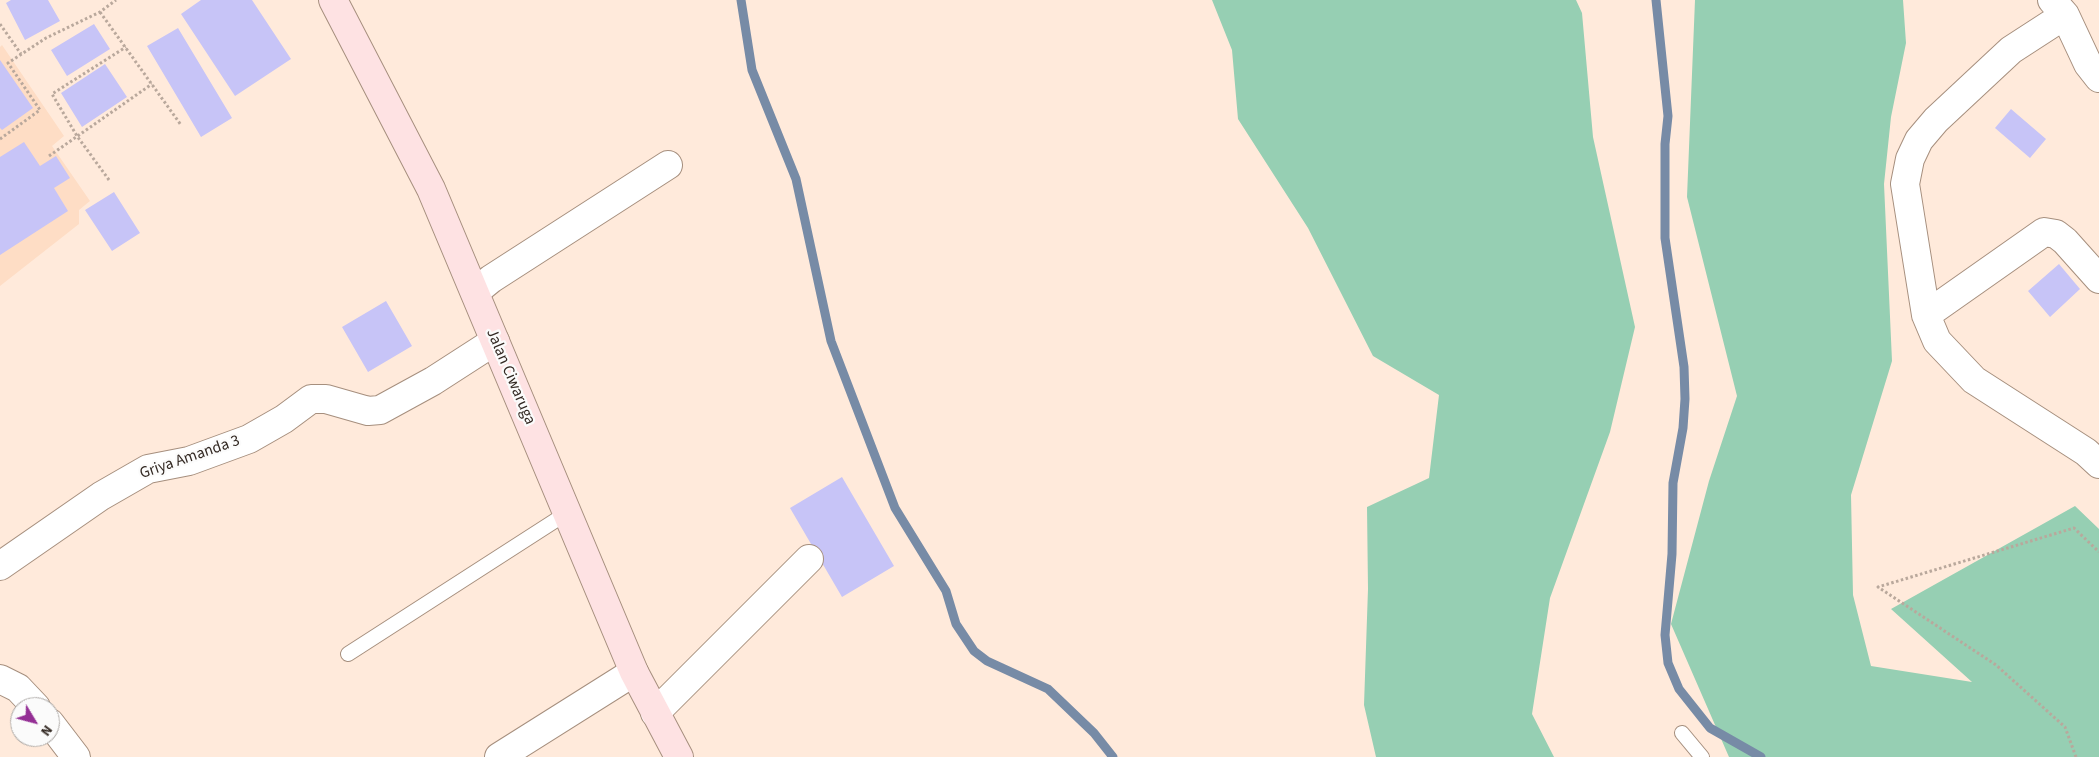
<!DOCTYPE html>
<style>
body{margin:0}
#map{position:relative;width:2099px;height:757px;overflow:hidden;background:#ffeadb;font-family:"Source Sans 3",sans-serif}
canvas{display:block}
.north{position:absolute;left:10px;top:697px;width:50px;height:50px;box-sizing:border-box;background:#fbfbfb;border:1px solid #aba7a4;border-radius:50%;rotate:127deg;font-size:14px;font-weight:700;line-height:20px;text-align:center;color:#322822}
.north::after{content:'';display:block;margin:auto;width:18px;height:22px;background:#942f95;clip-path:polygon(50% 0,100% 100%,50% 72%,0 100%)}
</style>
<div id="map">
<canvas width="2099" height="757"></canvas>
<div class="north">N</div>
</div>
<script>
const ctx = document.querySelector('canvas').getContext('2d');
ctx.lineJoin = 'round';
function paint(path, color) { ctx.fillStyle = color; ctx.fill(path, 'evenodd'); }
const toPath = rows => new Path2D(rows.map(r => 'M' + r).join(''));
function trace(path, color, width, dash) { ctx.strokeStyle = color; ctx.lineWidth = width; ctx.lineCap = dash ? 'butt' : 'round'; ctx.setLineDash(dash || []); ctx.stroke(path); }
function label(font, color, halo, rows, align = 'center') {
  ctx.font = font + ' "Source Sans 3",sans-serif'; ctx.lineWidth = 4.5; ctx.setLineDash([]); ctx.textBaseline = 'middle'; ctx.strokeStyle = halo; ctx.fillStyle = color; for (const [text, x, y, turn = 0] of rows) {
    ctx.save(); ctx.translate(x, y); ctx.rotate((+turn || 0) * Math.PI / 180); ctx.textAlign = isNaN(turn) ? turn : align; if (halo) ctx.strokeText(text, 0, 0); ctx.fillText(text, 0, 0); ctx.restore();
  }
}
paint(toPath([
 [2,45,64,136,52,146,90,201,79,210,79,224,0,286,0,47]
]), '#feddc5');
paint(toPath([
 [1212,0,1576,0,1582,13,1593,137,1635,327,1610,432,1550,598,1532,714,1554,757,1376,757,1364,705,1368,589,1367,507,1429,478,1439,395,1373,356,1308,228,1238,119,1232,50],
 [1695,0,1903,0,1906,43,1891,117,1884,184,1892,361,1851,495,1853,595,1871,666,1972,682,1891,609,2075,506,2099,529,2099,757,1729,757,1671,624,1709,481,1737,396,1687,197]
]), '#96cfb3');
trace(toPath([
 [741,0,752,70,796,179,831,341,895,508,946,591,956,624,974,651,987,661,1048,689,1094,733,1113,757],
 [1656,0,1668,116,1665,144,1665,238,1684,367,1685,399,1683,428,1673,483,1672,554,1665,635,1668,663,1679,689,1710,728,1761,757]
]), '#778ba6', 9);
paint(toPath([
 [11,0,48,0,60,21,25,40,6,3],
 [201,0,252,0,291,59,235,96,181,14],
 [94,24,110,49,67,76,51,50],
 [178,28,232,118,201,137,147,46],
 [0,60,33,108,2,130,0,128],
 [105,64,127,97,82,127,61,93],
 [2011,109,2046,139,2030,158,1995,128],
 [24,142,40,166,56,156,70,178,54,188,68,211,0,255,0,157],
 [114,192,140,233,112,251,85,210],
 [2059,264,2080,289,2050,317,2028,291],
 [386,301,412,346,368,372,342,327],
 [842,477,894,566,842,597,790,508]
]), '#c7c4f7');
const lane = toPath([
 [348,654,567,513],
 [1682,733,1702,757]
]);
const street = toPath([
 [2052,0,2065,15,2088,64,2099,78],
 [2065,15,2011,50,1936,120,1919,140,1910,159,1905,184,1926,315,1937,341,1974,380,2086,452,2099,464],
 [475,292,491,279,668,165],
 [1926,315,2044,232,2056,234,2065,241,2099,279],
 [0,566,101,496,148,469,189,461,249,439,284,419,311,399,326,399,368,411,380,410,433,381,495,341],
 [0,679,18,688,36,707],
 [655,713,809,559],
 [50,723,76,757],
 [499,757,634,672]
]);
const secondary = toPath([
 [333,0,431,189,634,672,679,757]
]);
trace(lane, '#a68f7e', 16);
trace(street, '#a68f7e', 30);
trace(secondary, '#a68f7e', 30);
trace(toPath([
 [100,12,181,125],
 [0,24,21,54],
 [0,139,40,110,8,63,46,38,100,12,116,0],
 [49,156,152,84],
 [109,180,77,136,52,94,126,47],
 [2076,757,2065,727,1996,665,1878,587,2074,528,2099,552]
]), '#b9a89c', 3, [2.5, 2.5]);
trace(lane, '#fff', 14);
trace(street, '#fff', 28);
trace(secondary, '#fee2e3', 28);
label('16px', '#322822', '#fbfbfb', [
 ["Jalan Ciwaruga",510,377,67],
 ["Griya Amanda 3",190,458,-19]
]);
</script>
